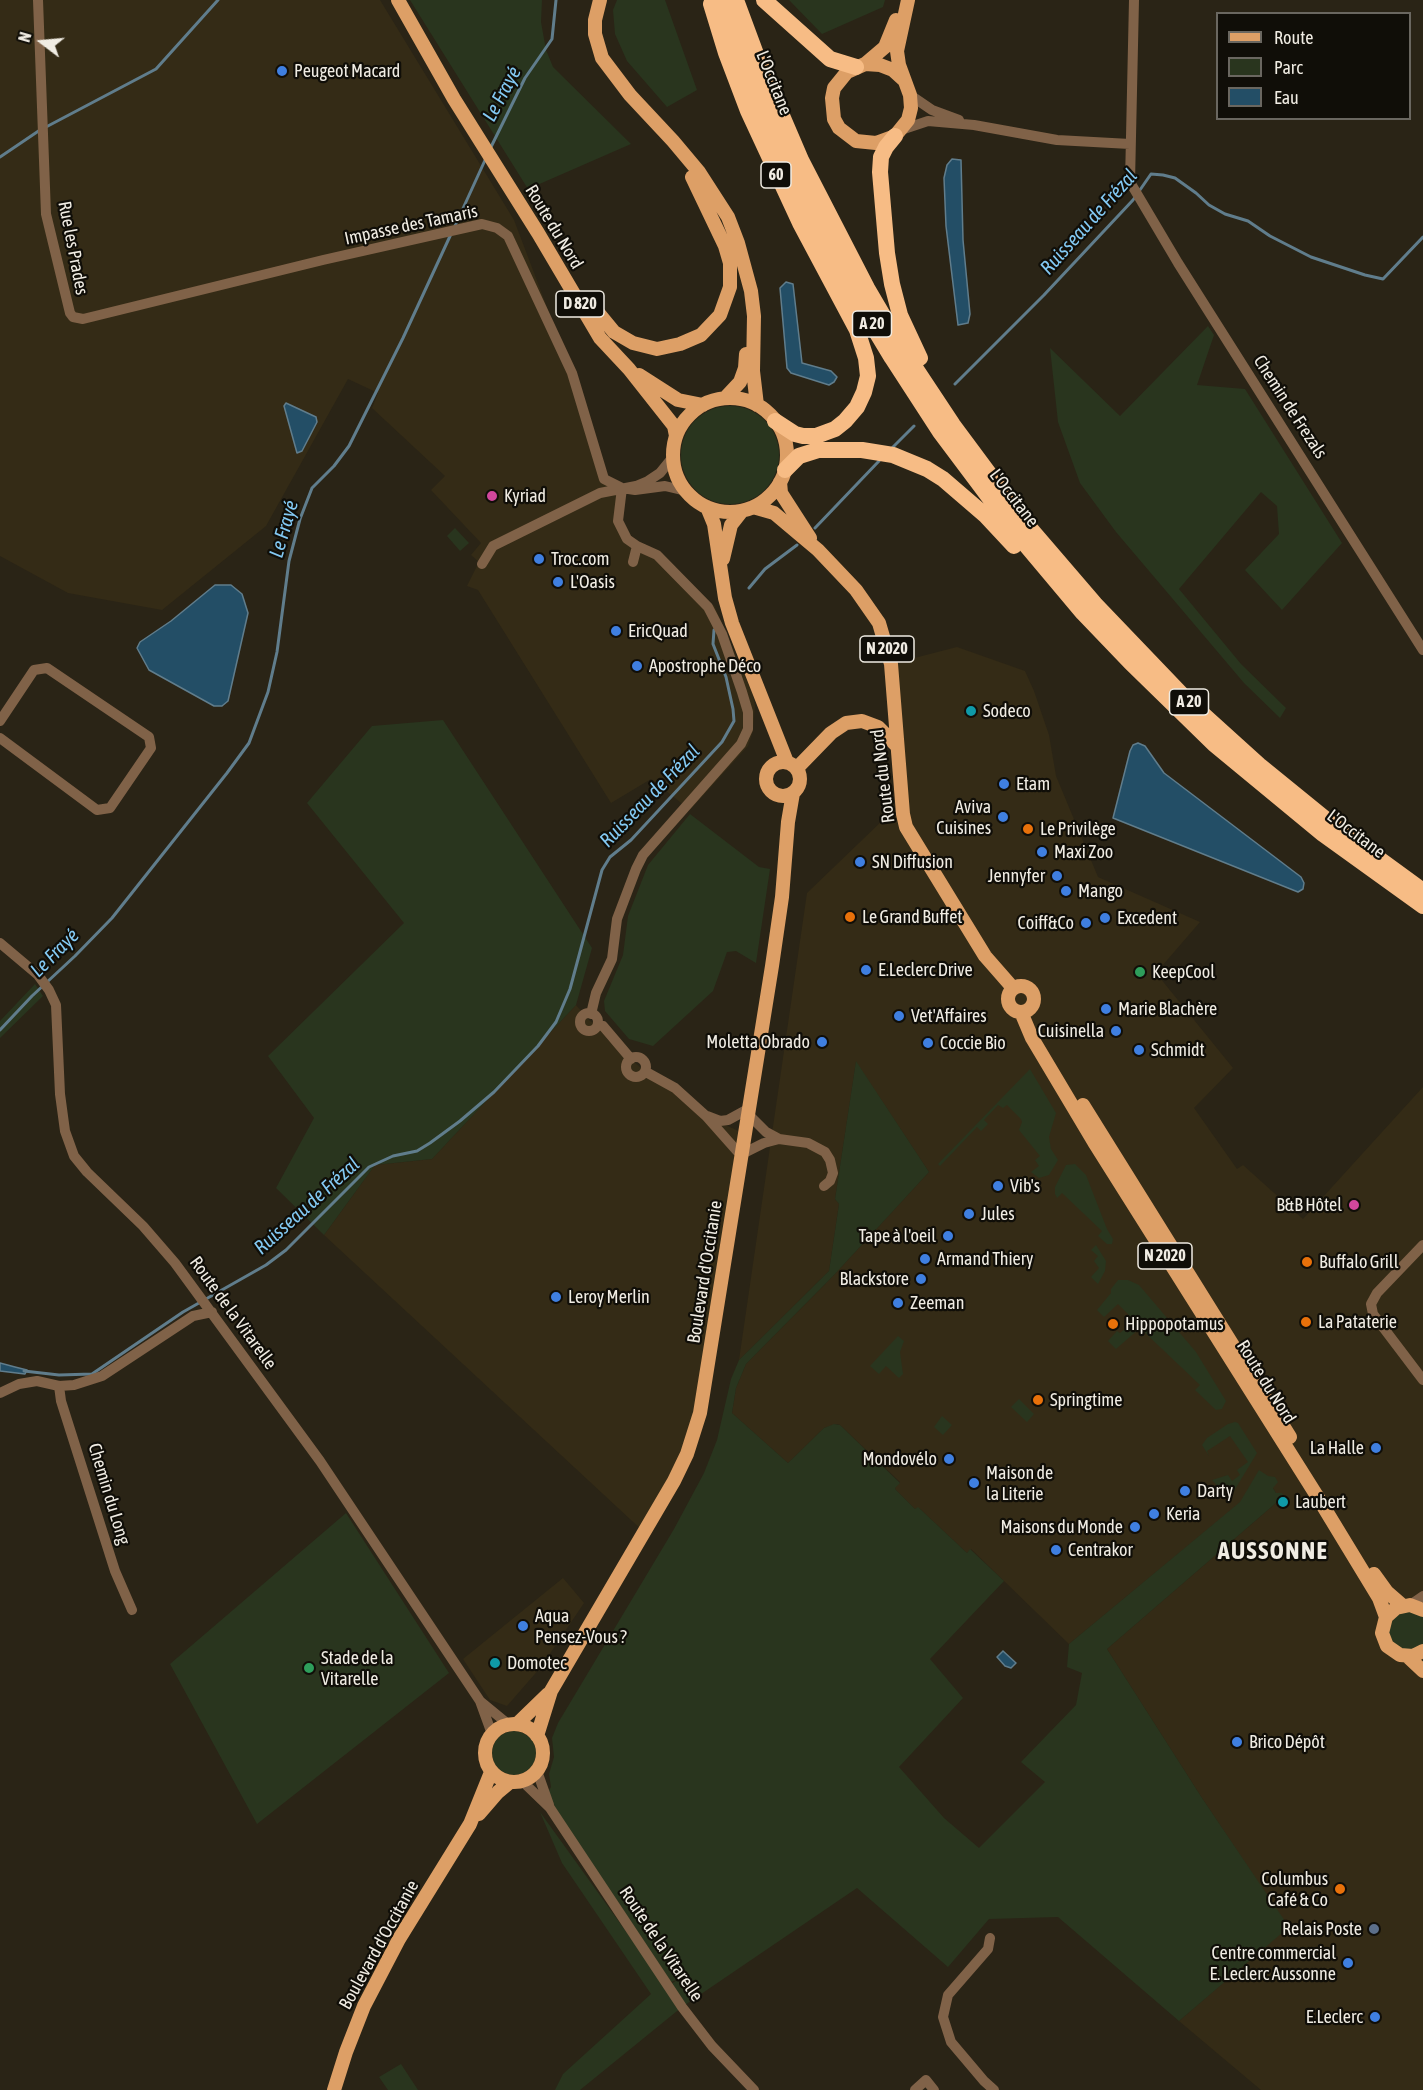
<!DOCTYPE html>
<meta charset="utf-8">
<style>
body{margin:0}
#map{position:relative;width:1423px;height:2090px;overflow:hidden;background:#2a2416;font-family:"Asap Condensed",sans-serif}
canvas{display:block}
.legend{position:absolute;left:1216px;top:12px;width:195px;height:108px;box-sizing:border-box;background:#100e08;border:2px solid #6a6760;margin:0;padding:8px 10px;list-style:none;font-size:18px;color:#f0ece3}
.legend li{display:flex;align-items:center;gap:12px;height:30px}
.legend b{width:30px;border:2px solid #6a6760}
.north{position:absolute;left:12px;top:12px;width:60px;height:60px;-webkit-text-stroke:4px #100e08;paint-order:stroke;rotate:286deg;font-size:16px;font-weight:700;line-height:24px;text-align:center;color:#f0ece3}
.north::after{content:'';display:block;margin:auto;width:21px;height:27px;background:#f0ece3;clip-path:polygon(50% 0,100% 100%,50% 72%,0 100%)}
</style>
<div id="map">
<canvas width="1423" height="2090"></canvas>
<ul class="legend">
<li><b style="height:8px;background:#dd9f66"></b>Route</li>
<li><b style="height:16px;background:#29351e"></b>Parc</li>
<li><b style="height:16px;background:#234e66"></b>Eau</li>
</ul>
<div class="north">N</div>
</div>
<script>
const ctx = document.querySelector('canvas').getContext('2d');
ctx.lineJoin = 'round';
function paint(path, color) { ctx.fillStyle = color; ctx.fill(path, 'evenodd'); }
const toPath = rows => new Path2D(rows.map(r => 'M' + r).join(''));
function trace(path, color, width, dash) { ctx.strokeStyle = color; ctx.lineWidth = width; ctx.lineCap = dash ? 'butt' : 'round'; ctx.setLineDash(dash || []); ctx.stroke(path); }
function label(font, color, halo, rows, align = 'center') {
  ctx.font = font + ' "Asap Condensed",sans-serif'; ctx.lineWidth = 4.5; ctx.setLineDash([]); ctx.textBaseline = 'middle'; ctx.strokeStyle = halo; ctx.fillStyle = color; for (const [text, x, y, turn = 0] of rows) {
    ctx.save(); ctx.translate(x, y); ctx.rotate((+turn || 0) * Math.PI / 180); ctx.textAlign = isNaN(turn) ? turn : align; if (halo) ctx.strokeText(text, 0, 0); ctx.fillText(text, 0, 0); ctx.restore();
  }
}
paint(toPath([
 [0,0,380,0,514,220,572,373,604,479,622,488,618,521,643,549,708,607,714,605,752,692,755,705,753,731,748,746,690,810,651,779,611,803,478,590,467,586,479,562,471,555,481,543,431,490,445,476,372,408,378,393,348,379,266,526,162,610,68,593,0,556],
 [957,647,1025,671,1034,691,1049,735,1056,776,1098,877,1200,922,1156,973,1233,1068,1194,1108,1237,1169,1243,1165,1303,1219,1423,1087,1423,2090,1261,2090,1179,2021,1288,1927,1202,1798,1107,1649,1284,1496,1276,1493,1273,1488,1271,1477,1069,1644,971,1549,967,1553,919,1508,915,1509,896,1490,895,1488,900,1482,840,1425,837,1424,824,1428,788,1463,732,1413,736,1388,746,1364,834,1275,929,1172,856,1062,835,1199,839,1204,829,1271,739,1360,807,893,885,818,903,814,891,664],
 [576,1005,590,1021,598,1025,608,1040,646,1072,706,1116,745,1134,700,1413,645,1533,324,1235,375,1165,432,1159],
 [563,1578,584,1603,541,1667,507,1706,490,1700,463,1659]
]), '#342b16');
paint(toPath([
 [410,0,542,0,541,22,546,50,553,67,631,144,528,189],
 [617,0,665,0,697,90,667,107,627,61,615,34,613,10],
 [789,0,885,0,883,7,822,34],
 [1208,326,1214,335,1197,385,1245,389,1342,543,1282,610,1245,570,1279,534,1277,506,1261,492,1179,589,1241,664,1286,708,1280,718,1244,683,1116,532,1080,483,1058,422,1050,348,1120,416],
 '681 455a49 49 0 1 1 98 0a49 49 0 1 1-98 0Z',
 [455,528,469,543,460,551,447,536],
 [443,720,592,948,576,1005,432,1159,375,1165,324,1235,276,1188,314,1118,268,1056,404,923,307,803,372,726],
 [690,814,759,867,770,869,756,963,736,951,727,952,713,991,653,1046,629,1039,605,1011,604,1001,623,955,628,916,648,865],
 [35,984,43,996,0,1038,0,1021],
 [856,1061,929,1172,834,1275,746,1364,736,1388,732,1413,788,1463,824,1428,834,1424,840,1425,900,1483,895,1488,896,1490,915,1509,918,1507,967,1553,970,1549,1004,1581,930,1659,963,1698,899,1767,944,1818,979,1848,1045,1782,1021,1762,1076,1705,1082,1673,1067,1667,1069,1644,1240,1502,1259,1470,1268,1476,1275,1477,1278,1482,1273,1488,1276,1493,1282,1493,1284,1496,1107,1649,1202,1798,1289,1927,1179,2021,1058,1917,989,1919,948,1967,857,1888,682,2007,580,2090,555,2090,563,2074,651,1994,562,1863,540,1812,666,1987,679,1979,671,1982,554,1807,548,1792,551,1787,549,1774,554,1757,552,1738,558,1723,674,1529,704,1473,717,1440,731,1379,739,1360,829,1271,839,1204,835,1199],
 [1030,1069,1056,1113,1049,1137,1051,1149,1058,1160,1049,1175,1039,1178,1031,1172,1039,1166,1035,1160,1040,1156,1019,1130,1022,1122,1021,1119,1007,1105,1003,1108,998,1105,984,1120,988,1124,981,1131,977,1127,940,1166,938,1164],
 [1075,1164,1086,1175,1107,1229,1113,1239,1112,1244,1107,1244,1098,1236,1102,1231,1062,1193,1057,1198,1055,1194,1055,1187,1066,1165],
 [1096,1245,1106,1261,1105,1271,1098,1284,1091,1277,1099,1268,1094,1261,1098,1256,1091,1250],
 [1118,1280,1128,1280,1139,1285,1196,1352,1226,1401,1222,1409,1216,1410,1195,1390,1200,1385,1140,1328,1116,1349,1108,1341,1117,1331,1120,1333,1125,1329,1131,1322,1129,1320,1131,1317,1118,1304,1104,1317,1097,1310,1111,1293,1111,1289],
 [898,1336,904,1341,900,1352,903,1374,899,1378,886,1366,879,1374,870,1366],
 [1019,1399,1034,1414,1027,1422,1011,1407],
 [942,1416,952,1425,943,1435,934,1427],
 [1235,1422,1238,1423,1257,1453,1234,1491,1230,1496,1226,1496,1212,1480,1228,1475,1232,1481,1240,1475,1237,1470,1248,1462,1230,1436,1207,1451,1209,1456,1202,1445,1207,1438,1228,1424],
 [346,1513,449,1673,257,1824,170,1664],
 [1406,1610,1423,1617,1423,1644,1414,1650,1404,1650,1394,1646,1388,1637,1389,1621,1392,1617],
 '492 1753a22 22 0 1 1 44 0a22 22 0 1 1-44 0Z',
 [401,2064,418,2090,388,2090,379,2077]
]), '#29351e');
const water = toPath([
 [952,159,961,160,963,240,970,314,968,323,958,325,946,226,944,178,947,165,952,159],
 [786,282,793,284,802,363,831,371,837,377,834,382,829,385,791,373,787,368,780,288,786,282],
 [286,403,316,417,317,422,302,451,297,453,284,406,286,403],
 [215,585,231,585,242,594,248,613,228,701,222,706,214,706,149,670,137,648,140,642,171,621,215,585],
 [1138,743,1145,746,1164,773,1301,877,1304,883,1303,889,1298,892,1113,818,1130,751,1133,745,1138,743],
 [0,1363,15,1367,27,1370,25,1374,0,1371,0,1363],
 [1003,1651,1016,1663,1011,1668,1005,1666,997,1657,1003,1651]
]);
paint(water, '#234e66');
trace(water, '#607d8c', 1.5);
trace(toPath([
 [46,127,156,69,218,0],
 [490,149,525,78,552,39,556,0],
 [0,157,40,130],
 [455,226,486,158],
 [955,384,1044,295,1133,200,1151,174,1163,175,1175,178,1196,193,1209,205,1225,214,1248,221,1270,236,1311,257,1365,275,1383,279,1423,237],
 [892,448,914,426],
 [815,528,879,461],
 [749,588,765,569,797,545],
 [0,1030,32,996,75,956,112,918,227,773,249,743,268,692,277,652,289,561,300,519,312,488,334,466,349,446,403,338,451,234],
 [24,1371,59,1375,92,1374,183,1312,266,1265,286,1250,369,1167,393,1156,417,1151,430,1143,460,1121,494,1092,538,1046,556,1022,570,989,602,870,610,857,631,840,722,742,734,721,733,709,726,677,713,644,714,630]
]), '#607d8c', 3);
trace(toPath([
 [38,0,46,214,70,313,73,317,83,319,323,260,482,224,497,228,508,236,572,373,604,479,622,488,635,490,665,486,686,491],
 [1134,0,1130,182,1178,263,1423,650],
 [910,95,932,110,959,120],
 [901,130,928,121,974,125,1057,140,1130,144],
 [633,562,637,546],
 [482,564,493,546,600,493,636,486,648,481,660,473,673,457],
 [0,721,34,670,47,668,149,737,151,748,110,808,97,810,0,738],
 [0,943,38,975,49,990,56,1005,60,1094,65,1131,74,1156,87,1172,143,1226,175,1263,320,1461,480,1701,508,1724],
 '580 1022a9 9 0 1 1 18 0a9 9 0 1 1-18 0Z',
 [591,1014,596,993,612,959,617,919,636,869,643,855,741,744,748,729,748,712,742,692,722,634,708,607,657,555,637,546,627,539,618,521,622,488],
 [598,1025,603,1026,631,1059],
 '626 1067a10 10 0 1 1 20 0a10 10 0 1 1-20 0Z',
 [646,1072,675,1088,706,1116,737,1151,742,1154,764,1143,779,1139],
 [749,1115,766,1132,779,1139,808,1143,825,1152,830,1160,833,1173,830,1181,824,1186],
 [707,1116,720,1121,728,1120,750,1108],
 [1423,1245,1377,1293,1371,1304,1373,1314,1423,1380],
 [59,1386,61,1401,115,1571,132,1610],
 [0,1393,19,1384,37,1381,59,1386,74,1385,102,1376,193,1316,212,1312],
 [1410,1605,1423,1596],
 [480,1701,492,1734],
 [537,1771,549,1805],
 [522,1781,550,1808,682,2007,712,2046,754,2090],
 [990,1938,988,1949,948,1995,943,2017,951,2042,984,2081,994,2090],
 [915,2090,926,2080,934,2090]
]), '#806248', 10);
trace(toPath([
 [398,0,454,99,538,233,600,338,629,369,674,426,676,436],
 [600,0,595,20,595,34,602,58,630,95,673,141,699,172,728,217,738,243,751,291,754,316,753,371,757,405],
 [865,64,885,47,896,20],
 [904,80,893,70,880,65,865,64,847,72,834,88,832,98,834,119,839,128,856,141,876,143,895,136,908,120,911,108,910,95,899,65,897,51,908,0],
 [586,298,614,332,633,343,657,349,680,344,701,335,720,315,730,287,730,263,725,246,692,177],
 [639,375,678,400,703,405],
 [725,398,740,382,745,368,746,354],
 '673 455a57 57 0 1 1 114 0a57 57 0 1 1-114 0Z',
 [780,482,781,493,810,538],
 [707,507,714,524,725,598,732,623,787,762],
 [753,507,774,513,818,550,856,590,879,623,891,664,903,814,906,827,985,956,1013,988],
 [723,559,731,525,742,511],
 '766 779a17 17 0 1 1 34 0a17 17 0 1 1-34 0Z',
 [797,768,831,733,846,723,862,721,878,727,896,745],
 '1008 999a13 13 0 1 1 26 0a13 13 0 1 1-26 0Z',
 [1021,1012,1032,1038,1094,1142,1317,1496,1379,1598,1386,1617],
 [1083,1105,1290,1437],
 [1374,1574,1387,1592,1402,1605],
 [1423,1610,1410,1605,1396,1608,1386,1617,1382,1633,1387,1646,1400,1655,1413,1656,1423,1651],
 [1407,1656,1423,1671],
 '485 1753a29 29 0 1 1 58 0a29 29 0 1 1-58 0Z',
 [517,1724,548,1694],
 [537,1736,551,1691,674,1481,687,1454,700,1413,772,966,782,897,788,822,793,793],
 [479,1814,498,1792,510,1782],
 [334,2090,346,2052,364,2006,399,1939,470,1824,491,1772]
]), '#dd9f66', 14);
trace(toPath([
 [721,0,745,65,787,163,854,295,892,358,940,432,1015,532,1083,613,1130,662,1214,744,1323,834,1423,906],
 [736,0,759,62,801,160,867,288,904,351,953,425,1028,526,1095,604,1186,699,1259,765,1334,826,1423,891],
 [764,0,830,59,856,67],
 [711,4,726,53,748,111,800,223,857,330,866,358,868,376,864,392,857,407,845,421,835,429,816,436,803,436,795,434,775,421],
 [895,136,886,147,881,157,880,172,887,253,892,284,900,315,920,358],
 [785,470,799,456,818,450,862,450,893,455,927,469,943,479,986,516,1014,546]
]), '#f7bc85', 16);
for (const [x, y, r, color] of [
 [282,71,6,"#3f7fe0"],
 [492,496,6,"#d1479c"],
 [539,559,6,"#3f7fe0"],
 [558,582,6,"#3f7fe0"],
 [616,631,6,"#3f7fe0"],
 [637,666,6,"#3f7fe0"],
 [971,711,6,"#0f9aa8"],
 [1004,784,6,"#3f7fe0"],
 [1003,817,6,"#3f7fe0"],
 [1028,829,6,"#e8710a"],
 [1042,852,6,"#3f7fe0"],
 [860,862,6,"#3f7fe0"],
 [1057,876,6,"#3f7fe0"],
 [1066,891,6,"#3f7fe0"],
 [850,917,6,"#e8710a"],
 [1105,918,6,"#3f7fe0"],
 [1086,923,6,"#3f7fe0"],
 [866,970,6,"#3f7fe0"],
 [1140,972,6,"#2e9e5b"],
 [1106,1009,6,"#3f7fe0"],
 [899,1016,6,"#3f7fe0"],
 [1116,1031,6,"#3f7fe0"],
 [822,1042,6,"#3f7fe0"],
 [928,1043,6,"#3f7fe0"],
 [1139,1050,6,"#3f7fe0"],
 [998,1186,6,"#3f7fe0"],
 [1354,1205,6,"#d1479c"],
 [969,1214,6,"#3f7fe0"],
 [948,1236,6,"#3f7fe0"],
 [925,1259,6,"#3f7fe0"],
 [1307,1262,6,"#e8710a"],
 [921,1279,6,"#3f7fe0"],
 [556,1297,6,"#3f7fe0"],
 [898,1303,6,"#3f7fe0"],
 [1306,1322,6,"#e8710a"],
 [1113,1324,6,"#e8710a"],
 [1038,1400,6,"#e8710a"],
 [1376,1448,6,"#3f7fe0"],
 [949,1459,6,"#3f7fe0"],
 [974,1483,6,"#3f7fe0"],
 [1185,1491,6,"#3f7fe0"],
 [1283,1502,6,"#0f9aa8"],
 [1154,1514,6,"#3f7fe0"],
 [1135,1527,6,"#3f7fe0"],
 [1056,1550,6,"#3f7fe0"],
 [523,1626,6,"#3f7fe0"],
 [495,1663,6,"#0f9aa8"],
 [309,1668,6,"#2e9e5b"],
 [1237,1742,6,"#3f7fe0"],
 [1340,1889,6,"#e8710a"],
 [1374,1929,6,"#5c6f8a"],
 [1348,1963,6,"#3f7fe0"],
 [1375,2017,6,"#3f7fe0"]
]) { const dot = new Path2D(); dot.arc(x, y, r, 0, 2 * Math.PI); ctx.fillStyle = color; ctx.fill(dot); trace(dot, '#100e08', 2); }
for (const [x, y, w] of [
 [776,175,30],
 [580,304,48],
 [872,324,39],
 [887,649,54],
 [1189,702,39],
 [1165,1256,54]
]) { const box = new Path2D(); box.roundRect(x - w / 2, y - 13, w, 26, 4.5); ctx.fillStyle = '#100e08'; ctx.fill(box); trace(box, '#f0ece3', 1.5); }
label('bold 16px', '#f0ece3', null, [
 ["60",776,175],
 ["D 820",580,304],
 ["A 20",872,324],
 ["N 2020",887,649],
 ["A 20",1189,702],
 ["N 2020",1165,1256]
]);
label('18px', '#f0ece3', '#100e08', [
 ["Peugeot Macard",294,71],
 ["Kyriad",504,496],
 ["Troc.com",551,559],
 ["L'Oasis",570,582],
 ["EricQuad",628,631],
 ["Apostrophe Déco",649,666],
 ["Sodeco",983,711],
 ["Etam",1016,784],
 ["Aviva",991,807,"right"],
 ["Cuisines",991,828,"right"],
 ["Le Privilège",1040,829],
 ["Maxi Zoo",1054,852],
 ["SN Diffusion",872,862],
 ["Jennyfer",1045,876,"right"],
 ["Mango",1078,891],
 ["Le Grand Buffet",862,917],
 ["Excedent",1117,918],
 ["Coiff&Co",1074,923,"right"],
 ["E.Leclerc Drive",878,970],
 ["KeepCool",1152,972],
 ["Marie Blachère",1118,1009],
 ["Vet'Affaires",911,1016],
 ["Cuisinella",1104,1031,"right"],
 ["Moletta Obrado",810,1042,"right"],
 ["Coccie Bio",940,1043],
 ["Schmidt",1151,1050],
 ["Vib's",1010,1186],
 ["B&B Hôtel",1342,1205,"right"],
 ["Jules",981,1214],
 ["Tape à l'oeil",936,1236,"right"],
 ["Armand Thiery",937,1259],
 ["Buffalo Grill",1319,1262],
 ["Blackstore",909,1279,"right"],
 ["Leroy Merlin",568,1297],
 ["Zeeman",910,1303],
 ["La Pataterie",1318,1322],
 ["Hippopotamus",1125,1324],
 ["Springtime",1050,1400],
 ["La Halle",1364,1448,"right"],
 ["Mondovélo",937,1459,"right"],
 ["Maison de",986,1473],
 ["la Literie",986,1494],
 ["Darty",1197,1491],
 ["Laubert",1295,1502],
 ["Keria",1166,1514],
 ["Maisons du Monde",1123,1527,"right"],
 ["Centrakor",1068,1550],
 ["Aqua",535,1616],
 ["Pensez-Vous ?",535,1637],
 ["Stade de la",321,1658],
 ["Vitarelle",321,1679],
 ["Domotec",507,1663],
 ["Brico Dépôt",1249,1742],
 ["Columbus",1328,1879,"right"],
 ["Café & Co",1328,1900,"right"],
 ["Relais Poste",1362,1929,"right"],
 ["Centre commercial",1336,1953,"right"],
 ["E. Leclerc Aussonne",1336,1974,"right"],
 ["E.Leclerc",1363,2017,"right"]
], 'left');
label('18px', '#f0ece3', '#100e08', [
 ["L'Occitane",774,83,68],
 ["Impasse des Tamaris",411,225,-12],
 ["Route du Nord",554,227,59],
 ["Rue les Prades",73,248,79],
 ["Chemin de Frezals",1290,407,57],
 ["L'Occitane",1014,498,52],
 ["Route du Nord",883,776,-97],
 ["L'Occitane",1356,834,37],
 ["Boulevard d'Occitanie",705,1272,-81],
 ["Route de la Vitarelle",233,1313,54],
 ["Route du Nord",1266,1382,58],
 ["Chemin du Long",109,1494,73],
 ["Route de la Vitarelle",661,1944,56],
 ["Boulevard d'Occitanie",379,1945,-61]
]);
label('italic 20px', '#83c9f3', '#100e08', [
 ["Le Frayé",502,94,-62],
 ["Ruisseau de Frézal",1089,222,-48],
 ["Le Frayé",284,529,-74],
 ["Ruisseau de Frézal",650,796,-46],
 ["Le Frayé",55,953,-45],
 ["Ruisseau de Frézal",307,1206,-42]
]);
ctx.letterSpacing = '1.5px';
label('bold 24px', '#f0ece3', '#100e08', [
 ["AUSSONNE",1273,1551]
]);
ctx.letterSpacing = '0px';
</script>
